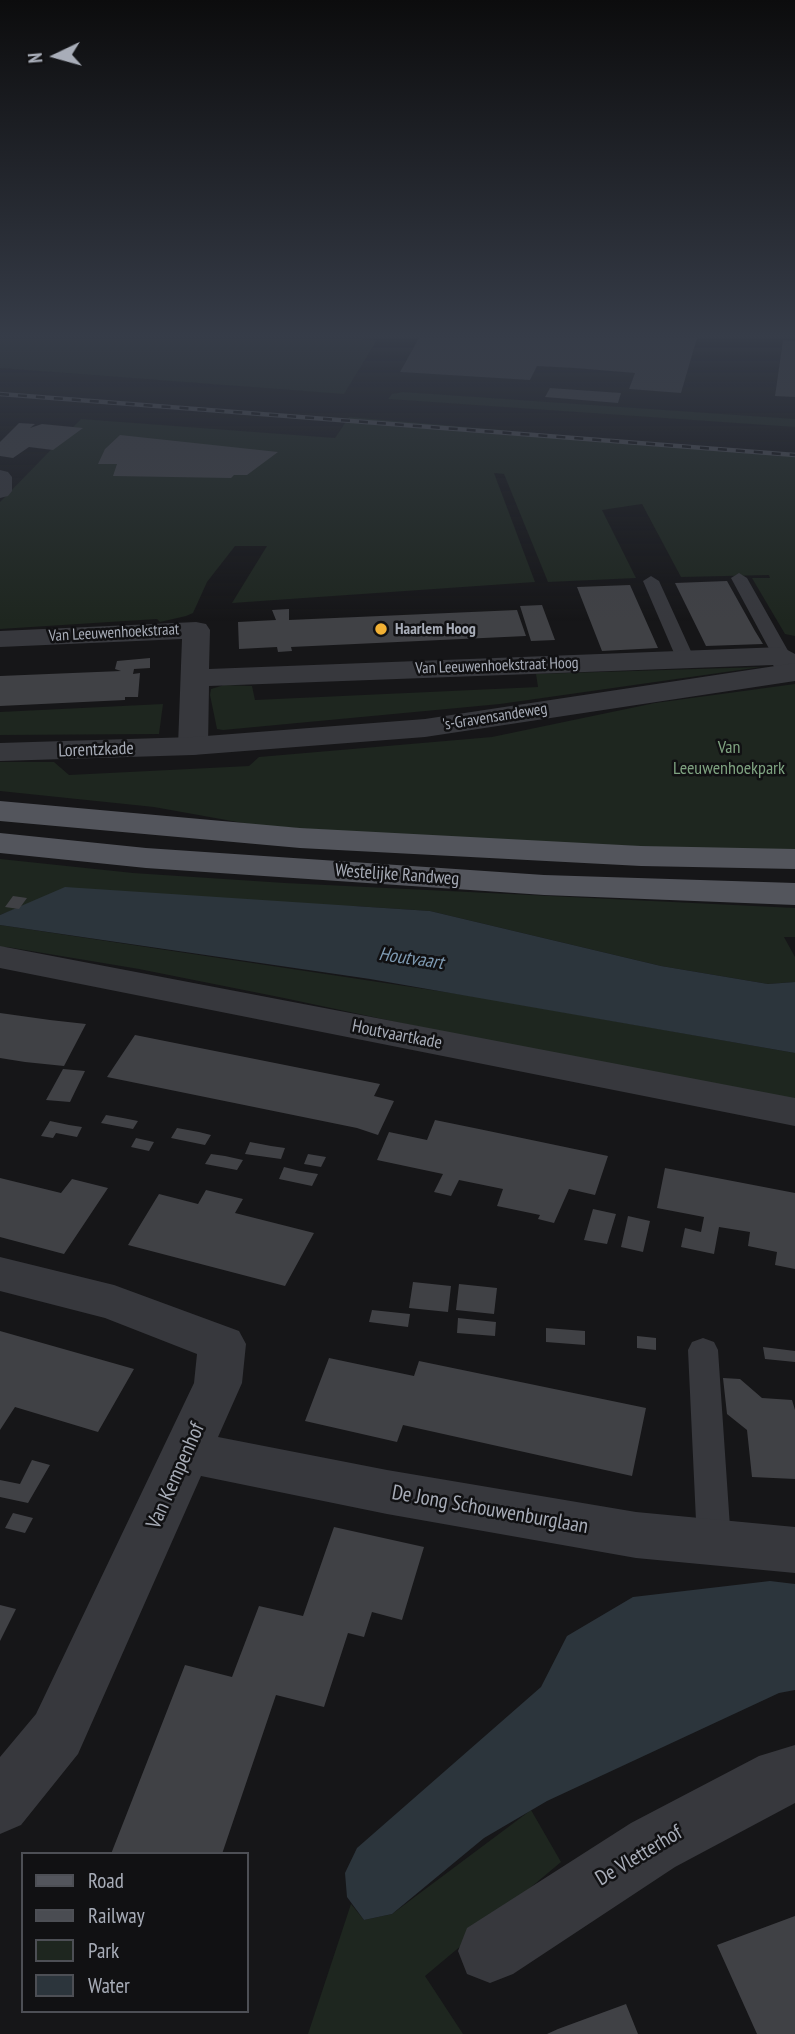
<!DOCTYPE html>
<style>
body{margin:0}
#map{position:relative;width:795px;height:2034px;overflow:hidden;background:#161618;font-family:"PT Sans Narrow",sans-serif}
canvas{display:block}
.legend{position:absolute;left:21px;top:1852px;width:228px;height:161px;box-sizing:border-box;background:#111113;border:2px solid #4d4f55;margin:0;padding:9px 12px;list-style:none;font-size:21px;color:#a8adb8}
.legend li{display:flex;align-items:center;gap:14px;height:35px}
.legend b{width:35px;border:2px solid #4d4f55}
.north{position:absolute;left:21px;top:21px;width:70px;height:70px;-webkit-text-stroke:5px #111113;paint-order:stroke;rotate:265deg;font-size:19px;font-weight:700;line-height:28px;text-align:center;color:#a8adb8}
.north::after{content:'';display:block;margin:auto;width:24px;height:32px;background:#a8adb8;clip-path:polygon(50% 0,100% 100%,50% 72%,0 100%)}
</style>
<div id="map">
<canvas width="795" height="2034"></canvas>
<ul class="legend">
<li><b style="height:9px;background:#53555c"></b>Road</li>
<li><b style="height:9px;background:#4a4c52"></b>Railway</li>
<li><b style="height:19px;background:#1e261f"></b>Park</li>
<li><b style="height:19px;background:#2c353c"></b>Water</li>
</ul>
<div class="north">N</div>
</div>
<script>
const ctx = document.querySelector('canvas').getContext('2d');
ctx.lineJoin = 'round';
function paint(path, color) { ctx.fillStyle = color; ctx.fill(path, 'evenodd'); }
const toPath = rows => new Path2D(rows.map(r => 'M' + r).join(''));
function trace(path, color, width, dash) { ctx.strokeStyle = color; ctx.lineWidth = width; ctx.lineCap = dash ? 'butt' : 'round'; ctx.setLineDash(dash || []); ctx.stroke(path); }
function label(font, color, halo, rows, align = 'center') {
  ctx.font = font + ' "PT Sans Narrow",sans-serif'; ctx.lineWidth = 5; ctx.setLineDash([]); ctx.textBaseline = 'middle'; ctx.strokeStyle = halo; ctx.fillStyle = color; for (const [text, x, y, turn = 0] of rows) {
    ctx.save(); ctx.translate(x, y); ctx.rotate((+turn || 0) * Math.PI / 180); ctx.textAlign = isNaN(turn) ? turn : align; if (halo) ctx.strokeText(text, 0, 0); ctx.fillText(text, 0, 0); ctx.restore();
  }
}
paint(toPath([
 [0,338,340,338,377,340,344,394,0,368],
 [403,392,795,419,795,427,388,399,392,394],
 [349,417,795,455,795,636,785,634,752,578,770,578,769,575,681,577,642,504,602,510,636,578,548,582,504,474,494,473,535,582,232,603,267,546,235,546,207,582,193,613,186,616,160,622,157,619,0,629,0,502,81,419,335,438],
 [761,667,500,704,223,730,217,729,210,695,211,689,224,685,252,686,255,700,538,687,536,674],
 [795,684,795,853,422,837,254,825,154,807,0,791,0,762,54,762,69,775,249,766,259,757,492,737,655,703],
 [163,704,159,734,0,735,0,712],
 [0,859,133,873,285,883,795,908,795,937,784,937,795,957,795,982,768,984,661,966,430,911,354,906,26,905,0,915],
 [0,925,478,997,795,1053,795,1107,284,998,139,969,7,947,0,949],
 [531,1810,561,1862,425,1976,463,2034,308,2034,351,1904,364,1920,392,1914]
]), '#1e261f');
paint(toPath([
 [65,887,430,911,661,966,768,984,795,982,795,1053,370,979,0,925,0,915],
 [770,1581,795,1584,795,1690,779,1693,547,1801,484,1838,392,1914,364,1920,347,1897,345,1873,357,1848,541,1687,567,1636,633,1597]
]), '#2c353c');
paint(toPath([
 [419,338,697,338,681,393,629,389,635,373,575,368,537,366,530,380,400,372],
 [783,340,795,341,795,397,775,396],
 [550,388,621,393,618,403,545,397],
 [19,423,35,424,30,428,42,424,83,428,53,450,29,447,13,458,0,456,0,442],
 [120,435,278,452,247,475,234,475,231,478,113,476,117,464,98,464,105,449],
 [727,581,755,631,763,644,706,646,675,583],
 [630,585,658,648,602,651,577,587],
 [542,605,555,640,531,641,520,606],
 [289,609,289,620,517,610,526,636,291,647,292,651,278,652,277,647,239,649,238,622,276,620,272,610],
 [150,658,150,668,134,669,133,674,140,673,138,697,125,697,125,700,0,706,0,676,121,671,115,669,117,661],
 [13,896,27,898,19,909,5,907],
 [0,1013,50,1020,86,1024,64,1066,25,1062,0,1058],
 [135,1035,380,1084,374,1096,394,1101,378,1135,357,1128,107,1077],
 [63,1069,85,1071,70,1102,46,1100],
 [106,1115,123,1118,138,1121,133,1129,101,1123],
 [435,1120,479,1129,608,1156,595,1195,569,1189,554,1223,538,1219,540,1215,497,1206,503,1189,459,1180,451,1196,434,1192,443,1174,377,1160,389,1132,427,1140],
 [50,1121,69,1125,82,1127,77,1137,56,1133,53,1138,41,1136],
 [177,1128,199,1132,211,1135,205,1145,171,1138],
 [136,1138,154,1142,149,1151,131,1147],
 [250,1142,271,1146,285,1148,281,1159,245,1154],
 [211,1154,225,1156,243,1160,237,1170,205,1164],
 [308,1154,326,1157,321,1167,304,1164],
 [284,1167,300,1171,318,1174,312,1186,279,1179],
 [665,1168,795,1193,795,1269,775,1265,777,1252,748,1246,750,1232,719,1227,714,1254,681,1247,685,1228,701,1232,704,1217,657,1208],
 [0,1178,61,1193,72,1179,108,1188,64,1254,0,1237],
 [206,1190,243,1199,235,1213,314,1233,285,1286,128,1245,159,1194,198,1204],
 [593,1209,616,1214,607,1244,584,1240],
 [628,1216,650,1221,643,1252,621,1247],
 [413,1282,451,1286,448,1312,409,1308],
 [459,1284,497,1288,494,1314,456,1310],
 [372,1310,410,1314,408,1327,369,1322],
 [458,1318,496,1322,495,1336,457,1333],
 [546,1328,585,1331,585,1345,546,1342],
 [0,1331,134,1369,98,1432,15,1407,0,1430],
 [637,1336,656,1338,656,1350,637,1348],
 [763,1347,795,1351,795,1362,765,1359],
 [329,1358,414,1376,419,1361,646,1408,632,1476,403,1425,397,1442,305,1421],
 [723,1378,740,1379,762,1398,792,1400,795,1410,795,1479,752,1477,747,1430,727,1414],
 [32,1460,50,1465,28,1503,0,1497,0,1480,20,1484],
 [13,1513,33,1518,25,1533,5,1528],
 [334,1527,424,1547,402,1620,372,1612,364,1637,348,1633,324,1707,276,1695,222,1854,111,1854,185,1665,232,1677,259,1606,303,1616],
 [0,1605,16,1609,0,1641],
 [795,1916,795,2034,757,2034,717,1945],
 [626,2004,638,2034,547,2034,558,2029]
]), '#404145');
paint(toPath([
 [739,573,747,578,791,656,788,660,782,661,773,656,731,578,739,573],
 [651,576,659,581,695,660,692,664,680,664,677,660,643,581,651,576],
 [703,1338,714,1342,718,1350,731,1542,726,1552,714,1557,702,1552,697,1542,688,1350,692,1342,703,1338]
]), '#37383d');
paint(toPath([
 [0,470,8,472,12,477,12,491,8,496,0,498,0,470],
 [196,622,206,624,210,630,209,669,782,647,795,654,795,680,781,678,773,665,209,686,208,746,204,753,193,755,182,753,178,746,182,639,0,647,0,631,196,622],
 [0,946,795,1098,795,1126,0,968,0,946],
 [0,1257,114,1285,239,1331,246,1344,242,1383,218,1437,387,1470,636,1512,795,1527,795,1573,636,1558,387,1514,201,1476,78,1754,21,1825,0,1834,0,1757,36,1714,194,1383,197,1354,105,1318,0,1291,0,1257],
 [795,1745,795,1803,675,1867,513,1974,490,1983,467,1974,458,1951,467,1928,631,1823,759,1756,795,1745]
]), '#37383d');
paint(toPath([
 [795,663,795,681,425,737,193,755,0,761,0,743,193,737,425,719,795,663]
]), '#37383d');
paint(toPath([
 [0,801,300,828,641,846,795,849,795,869,641,866,300,848,0,821,0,801],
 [0,833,146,848,544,875,795,883,795,905,544,895,146,868,0,853,0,833]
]), '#53555c');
const rail = toPath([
 [0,394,795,455]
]);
trace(rail, '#4a4c52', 4.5);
trace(rail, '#111113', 2.5, [9]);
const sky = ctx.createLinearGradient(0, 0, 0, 622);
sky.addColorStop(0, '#0c0c0d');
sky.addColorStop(0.54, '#363c48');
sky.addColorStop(1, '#363c4800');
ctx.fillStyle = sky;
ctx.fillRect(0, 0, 795, 622);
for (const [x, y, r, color] of [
 [381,629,7,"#f2b134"]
]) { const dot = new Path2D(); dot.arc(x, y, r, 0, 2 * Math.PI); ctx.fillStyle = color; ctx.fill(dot); trace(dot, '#111113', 2.5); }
label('bold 16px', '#a8adb8', '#111113', [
 ["Haarlem Hoog",395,629]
], 'left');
label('16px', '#a8adb8', '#111113', [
 ["Van Leeuwenhoekstraat",114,633,-3],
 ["Van Leeuwenhoekstraat Hoog",497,666,-2],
 ["'s-Gravensandeweg",495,717,-9]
]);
label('18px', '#7fa381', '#111113', [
 ["Van",729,748],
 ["Leeuwenhoekpark",729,769]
]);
label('18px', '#a8adb8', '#111113', [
 ["Lorentzkade",96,750,-2],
 ["Westelijke Randweg",397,875,4],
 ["Houtvaartkade",397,1035,11]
]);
label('italic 19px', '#7f9bb3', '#111113', [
 ["Houtvaart",411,959,8]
]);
label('21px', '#a8adb8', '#111113', [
 ["Van Kempenhof",176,1476,-66],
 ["De Jong Schouwenburglaan",490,1510,10],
 ["De Vletterhof",639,1856,-31]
]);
</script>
